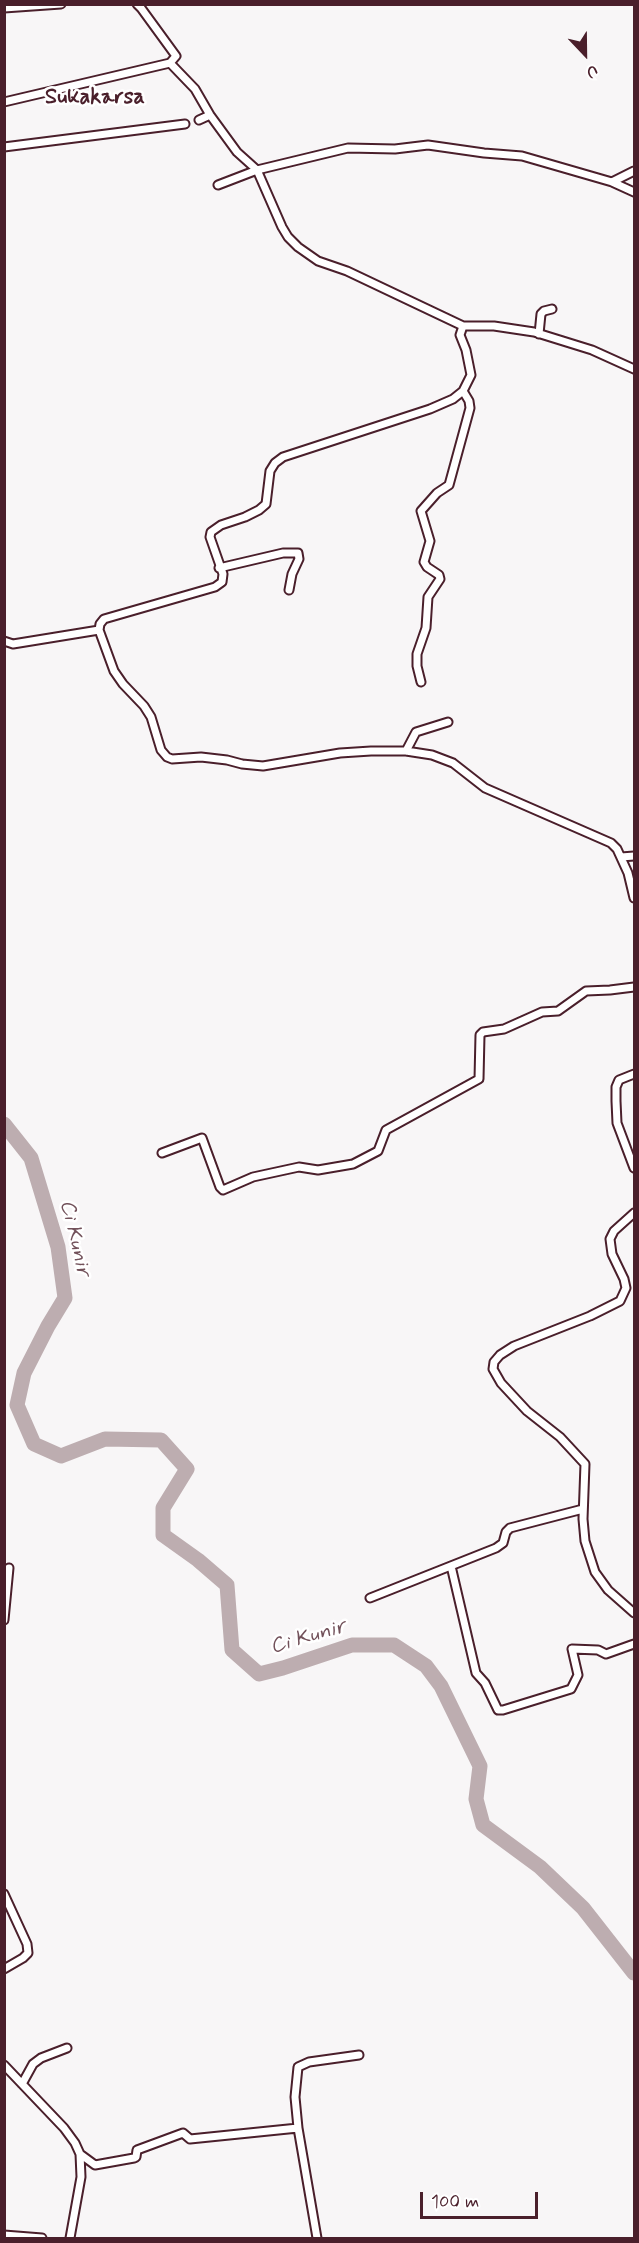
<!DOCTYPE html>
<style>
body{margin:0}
#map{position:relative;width:639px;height:2243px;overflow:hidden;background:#f8f6f7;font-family:Mynerve,sans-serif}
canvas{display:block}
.frame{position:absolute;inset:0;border:6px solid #4a1f2b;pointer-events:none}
.north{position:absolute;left:555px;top:24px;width:60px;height:60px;-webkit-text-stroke:4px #fff;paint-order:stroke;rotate:158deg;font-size:16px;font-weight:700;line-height:24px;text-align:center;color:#4a1f2b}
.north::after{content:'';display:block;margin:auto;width:21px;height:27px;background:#4a1f2b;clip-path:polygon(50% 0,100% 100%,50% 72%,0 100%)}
.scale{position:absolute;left:420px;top:2192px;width:118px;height:27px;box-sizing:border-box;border:3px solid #4a1f2b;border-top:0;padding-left:8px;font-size:18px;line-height:21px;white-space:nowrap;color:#4a1f2b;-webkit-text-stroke:4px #fff;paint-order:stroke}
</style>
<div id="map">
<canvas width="639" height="2243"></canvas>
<div class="frame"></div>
<div class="north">U</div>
<div class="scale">100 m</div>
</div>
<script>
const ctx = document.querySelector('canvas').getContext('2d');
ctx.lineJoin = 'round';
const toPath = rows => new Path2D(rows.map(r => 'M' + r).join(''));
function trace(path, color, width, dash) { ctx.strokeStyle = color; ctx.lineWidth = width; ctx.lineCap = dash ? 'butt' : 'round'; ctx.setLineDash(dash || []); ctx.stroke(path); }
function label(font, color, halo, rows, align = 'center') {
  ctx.font = font + ' Mynerve,sans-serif'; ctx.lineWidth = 5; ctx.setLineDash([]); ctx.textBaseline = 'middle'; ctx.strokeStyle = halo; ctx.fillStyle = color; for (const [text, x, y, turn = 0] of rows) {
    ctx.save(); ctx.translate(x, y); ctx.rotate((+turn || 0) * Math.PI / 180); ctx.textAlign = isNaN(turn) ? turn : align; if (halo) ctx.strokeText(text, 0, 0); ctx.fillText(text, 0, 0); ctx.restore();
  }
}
trace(toPath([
 [4,1124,31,1158,58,1247,65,1298,48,1326,24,1373,17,1405,34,1444,61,1456,105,1439,161,1440,187,1469,163,1508,163,1535,198,1560,227,1585,232,1650,259,1674,283,1668,352,1645,394,1645,426,1666,441,1686,480,1766,476,1799,483,1825,540,1867,583,1908,634,1973]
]), '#bdadb0', 15);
const street = toPath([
 [137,4,141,8,176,56,170,63,195,89,210,115,237,152,257,170,282,227,288,237,298,247,318,261,347,271,463,326],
 [4,8,61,4],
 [4,102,170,63],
 [199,120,210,115],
 [4,147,185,124],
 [612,182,634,171],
 [218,185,257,170,348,148,395,149,428,145,484,153,522,156,612,182,634,192],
 [463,326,460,335,466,350,471,375,463,391,453,399,430,409,283,457,275,463,270,471,266,504,259,510,245,517,221,525,211,532,210,537,223,574,222,582,215,587,104,619,100,624,99,630,114,671,123,684,144,706,151,717,161,750,167,757,172,759,201,757,227,760,242,764,263,766,340,753,371,751,406,751,432,755,453,763,485,788,611,843,617,849,628,873,634,898],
 [463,326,494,326,534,332,592,350,634,369],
 [539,334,541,314,544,311,552,309],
 [219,568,283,553,298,553,299,559,292,574,289,590],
 [4,641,13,644,99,630],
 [421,682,417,666,417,654,426,628,428,597,440,579,439,575,427,567,424,562,430,541,421,511,437,493,449,485,470,408,469,401,463,391],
 [406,751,416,732,448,722],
 [621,857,634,856],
 [634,1074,619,1080,616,1087,616,1101,617,1123,634,1168],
 [162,1153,202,1138,220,1187,223,1190,253,1177,299,1167,318,1170,353,1164,378,1151,386,1130,479,1079,480,1035,483,1032,504,1029,542,1012,558,1011,586,991,610,990,634,987],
 [634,1213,614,1231,610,1239,612,1254,624,1279,626,1288,620,1301,590,1316,514,1346,500,1355,494,1362,493,1369,501,1383,527,1411,560,1437,585,1464,583,1519,585,1541,595,1572,608,1590,634,1613],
 [451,1566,476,1673,485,1683,498,1710,503,1710,571,1689,578,1675,572,1649,598,1650,606,1654,634,1644],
 [370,1598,496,1548,503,1543,506,1532,510,1528,583,1509],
 [4,1620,9,1568],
 [4,1894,27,1944,28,1953,23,1958,4,1969],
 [4,2065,64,2128,75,2143,80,2154,81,2177,70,2238],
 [22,2084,33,2064,41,2058,67,2048],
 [80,2154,95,2165,134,2158,136,2157,137,2150,183,2133,190,2139,298,2128],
 [4,2235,42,2238],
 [317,2238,298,2128,295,2097,298,2067,309,2062,359,2055]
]);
trace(street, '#4a1f2b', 11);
trace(street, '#fff', 7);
label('italic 21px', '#72515a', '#fff', [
 ["Ci Kunir",74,1238,77],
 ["Ci Kunir",308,1638,-16]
]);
label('bold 22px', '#4a1f2b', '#fff', [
 ["Sukakarsa",95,98]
]);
</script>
